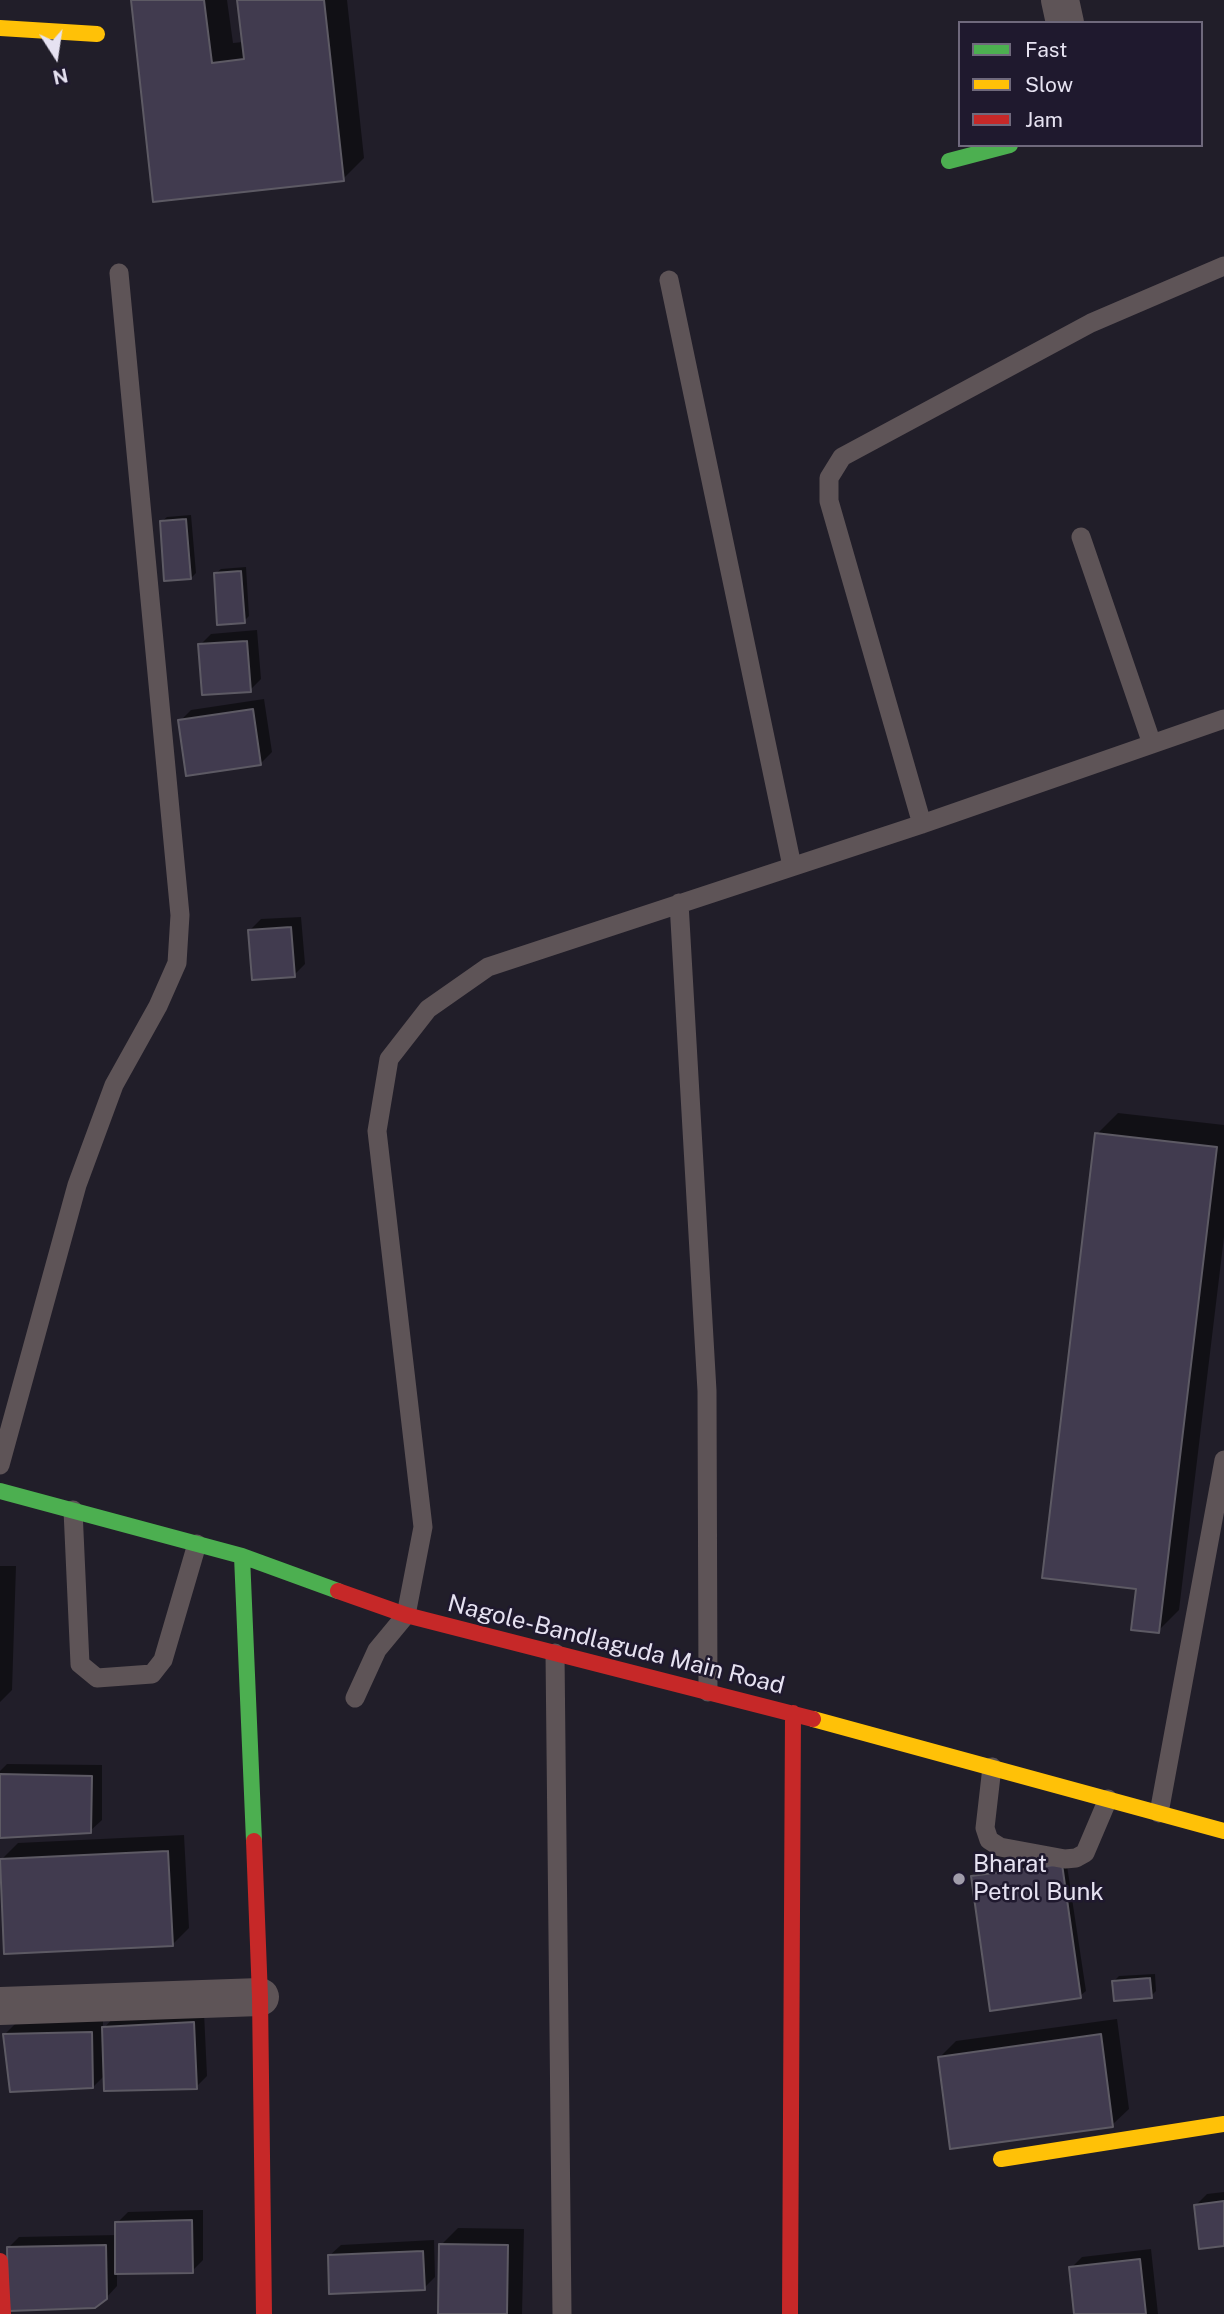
<!DOCTYPE html>
<style>
body{margin:0}
#map{position:relative;width:1224px;height:2314px;overflow:hidden;background:#211e29;font-family:"Public Sans",sans-serif}
canvas{display:block}
.legend{position:absolute;left:958px;top:21px;width:245px;height:126px;box-sizing:border-box;background:#1f192e;border:2px solid #6f697c;margin:0;padding:9px 12px;list-style:none;font-size:21px;color:#e6e2f1}
.legend li{display:flex;align-items:center;gap:14px;height:35px}
.legend b{width:35px;border:2px solid #6f697c}
.north{position:absolute;left:21px;top:21px;width:70px;height:70px;-webkit-text-stroke:5px #1f192e;paint-order:stroke;rotate:168deg;font-size:19px;font-weight:700;line-height:28px;text-align:center;color:#e6e2f1}
.north::after{content:'';display:block;margin:auto;width:24px;height:32px;background:#e6e2f1;clip-path:polygon(50% 0,100% 100%,50% 72%,0 100%)}
</style>
<div id="map">
<canvas width="1224" height="2314"></canvas>
<ul class="legend">
<li><b style="height:9px;background:#4caf50"></b>Fast</li>
<li><b style="height:9px;background:#ffc107"></b>Slow</li>
<li><b style="height:9px;background:#c62828"></b>Jam</li>
</ul>
<div class="north">N</div>
</div>
<script>
const ctx = document.querySelector('canvas').getContext('2d');
ctx.lineJoin = 'round';
function paint(path, color) { ctx.fillStyle = color; ctx.fill(path, 'evenodd'); }
const toPath = rows => new Path2D(rows.map(r => 'M' + r).join(''));
function trace(path, color, width, dash) { ctx.strokeStyle = color; ctx.lineWidth = width; ctx.lineCap = dash ? 'butt' : 'round'; ctx.setLineDash(dash || []); ctx.stroke(path); }
function label(font, color, halo, rows, align = 'center') {
  ctx.font = font + ' "Public Sans",sans-serif'; ctx.lineWidth = 5; ctx.setLineDash([]); ctx.textBaseline = 'middle'; ctx.strokeStyle = halo; ctx.fillStyle = color; for (const [text, x, y, turn = 0] of rows) {
    ctx.save(); ctx.translate(x, y); ctx.rotate((+turn || 0) * Math.PI / 180); ctx.textAlign = isNaN(turn) ? turn : align; if (halo) ctx.strokeText(text, 0, 0); ctx.fillText(text, 0, 0); ctx.restore();
  }
}
paint(toPath([
 [133,0,227,0,233,43,243,42,239,0,347,0,364,158,343,179],
 [191,515,196,573,191,578,161,522,167,517],
 [246,567,249,616,244,621,215,574,221,569],
 [257,630,261,679,250,690,200,645,211,634],
 [264,699,272,752,261,763,180,721,191,710],
 [301,917,305,964,294,975,250,930,261,919],
 [1118,1113,1224,1125,1224,1237,1179,1610,1158,1631,1138,1587,1097,1134],
 [0,1566,16,1566,12,1690,0,1702],
 [7,1764,102,1765,102,1820,90,1831,0,1836,0,1771],
 [184,1835,189,1928,172,1945,2,1859,18,1843],
 [1066,1859,1086,1991,1080,1996,973,1877,978,1871],
 [1155,1974,1156,1991,1151,1996,1114,1981,1119,1976],
 [204,2012,207,2076,196,2087,106,2074,93,2087,5,2034,16,2023,103,2021,103,2029,115,2016],
 [1117,2019,1129,2109,1112,2125,940,2057,956,2041],
 [1224,2192,1224,2244,1196,2205,1207,2194],
 [203,2210,203,2260,192,2271,117,2272,117,2286,106,2298,8,2248,19,2237,117,2235,117,2223,128,2212],
 [458,2228,524,2229,522,2314,440,2314,441,2245],
 [434,2240,435,2277,424,2288,329,2256,341,2245],
 [1151,2249,1158,2314,1076,2314,1071,2268,1082,2257]
]), '#0007');
const building = toPath([
 [131,0,204,0,212,63,244,59,237,0,324,0,344,181,153,202,131,0],
 [186,519,191,579,164,581,160,521,186,519],
 [241,571,245,623,217,625,214,573,241,571],
 [247,641,251,692,202,695,198,644,247,641],
 [253,709,261,765,186,776,178,720,253,709],
 [291,927,295,977,252,980,248,930,291,927],
 [1095,1133,1217,1147,1159,1633,1131,1630,1136,1589,1042,1578,1095,1133],
 [0,1774,92,1776,91,1833,0,1838,0,1774],
 [168,1851,173,1946,4,1954,0,1859,168,1851],
 [1062,1864,1081,1998,990,2011,971,1876,1062,1864],
 [1150,1978,1152,1998,1114,2001,1112,1981,1150,1978],
 [194,2022,197,2089,104,2091,102,2027,194,2022],
 [92,2032,93,2088,10,2092,3,2034,92,2032],
 [1101,2034,1113,2127,950,2149,938,2057,1101,2034],
 [1224,2201,1224,2246,1199,2249,1194,2205,1224,2201],
 [192,2220,193,2273,115,2274,115,2222,192,2220],
 [439,2244,508,2245,507,2314,438,2314,439,2244],
 [106,2245,107,2299,95,2308,8,2311,7,2247,106,2245],
 [423,2251,425,2290,329,2294,328,2255,423,2251],
 [1140,2259,1146,2314,1074,2314,1069,2267,1140,2259]
]);
paint(building, '#413b4f');
trace(building, '#5d5a64', 2);
trace(toPath([
 [669,280,792,866],
 [1081,537,1152,744],
 [922,824,829,501,829,478,842,457,1091,323,1224,266],
 [679,903,707,1391,708,1692],
 [0,1465,77,1185,114,1085,158,1006,177,963,180,915,119,273],
 [73,1510,80,1664,97,1678,152,1674,163,1660,197,1544],
 [555,1653,562,2314],
 [355,1698,377,1650,406,1615,423,1527,377,1131,389,1059,428,1009,488,967,922,824,1224,719],
 [992,1767,985,1828,989,1840,1000,1847,1065,1859,1076,1858,1085,1853,1108,1799],
 [1159,1813,1224,1460]
]), '#5e5457', 19);
trace(toPath([
 [1060,0,1065,23],
 [0,2006,260,1997]
]), '#5e5457', 38);
trace(toPath([
 [949,161,1010,145],
 [0,1491,242,1556,338,1591],
 [242,1556,254,1841]
]), '#4caf50', 16);
trace(toPath([
 [0,28,97,34],
 [813,1719,1224,1831],
 [1001,2159,1224,2124]
]), '#ffc107', 16);
trace(toPath([
 [338,1591,406,1615,813,1719],
 [254,1841,260,1997,264,2314],
 [0,2261,3,2314],
 [790,2314,793,1713]
]), '#c62828', 16);
for (const [x, y, r, color] of [
 [959,1879,7,"#a19dab"]
]) { const dot = new Path2D(); dot.arc(x, y, r, 0, 2 * Math.PI); ctx.fillStyle = color; ctx.fill(dot); trace(dot, '#1f192e', 2.5); }
label('24px', '#e6e2f1', '#1f192e', [
 ["Nagole-Bandlaguda Main Road",616,1645,14]
]);
label('24px', '#e6e2f1', '#1f192e', [
 ["Bharat",973,1865],
 ["Petrol Bunk",973,1893]
], 'left');
</script>
